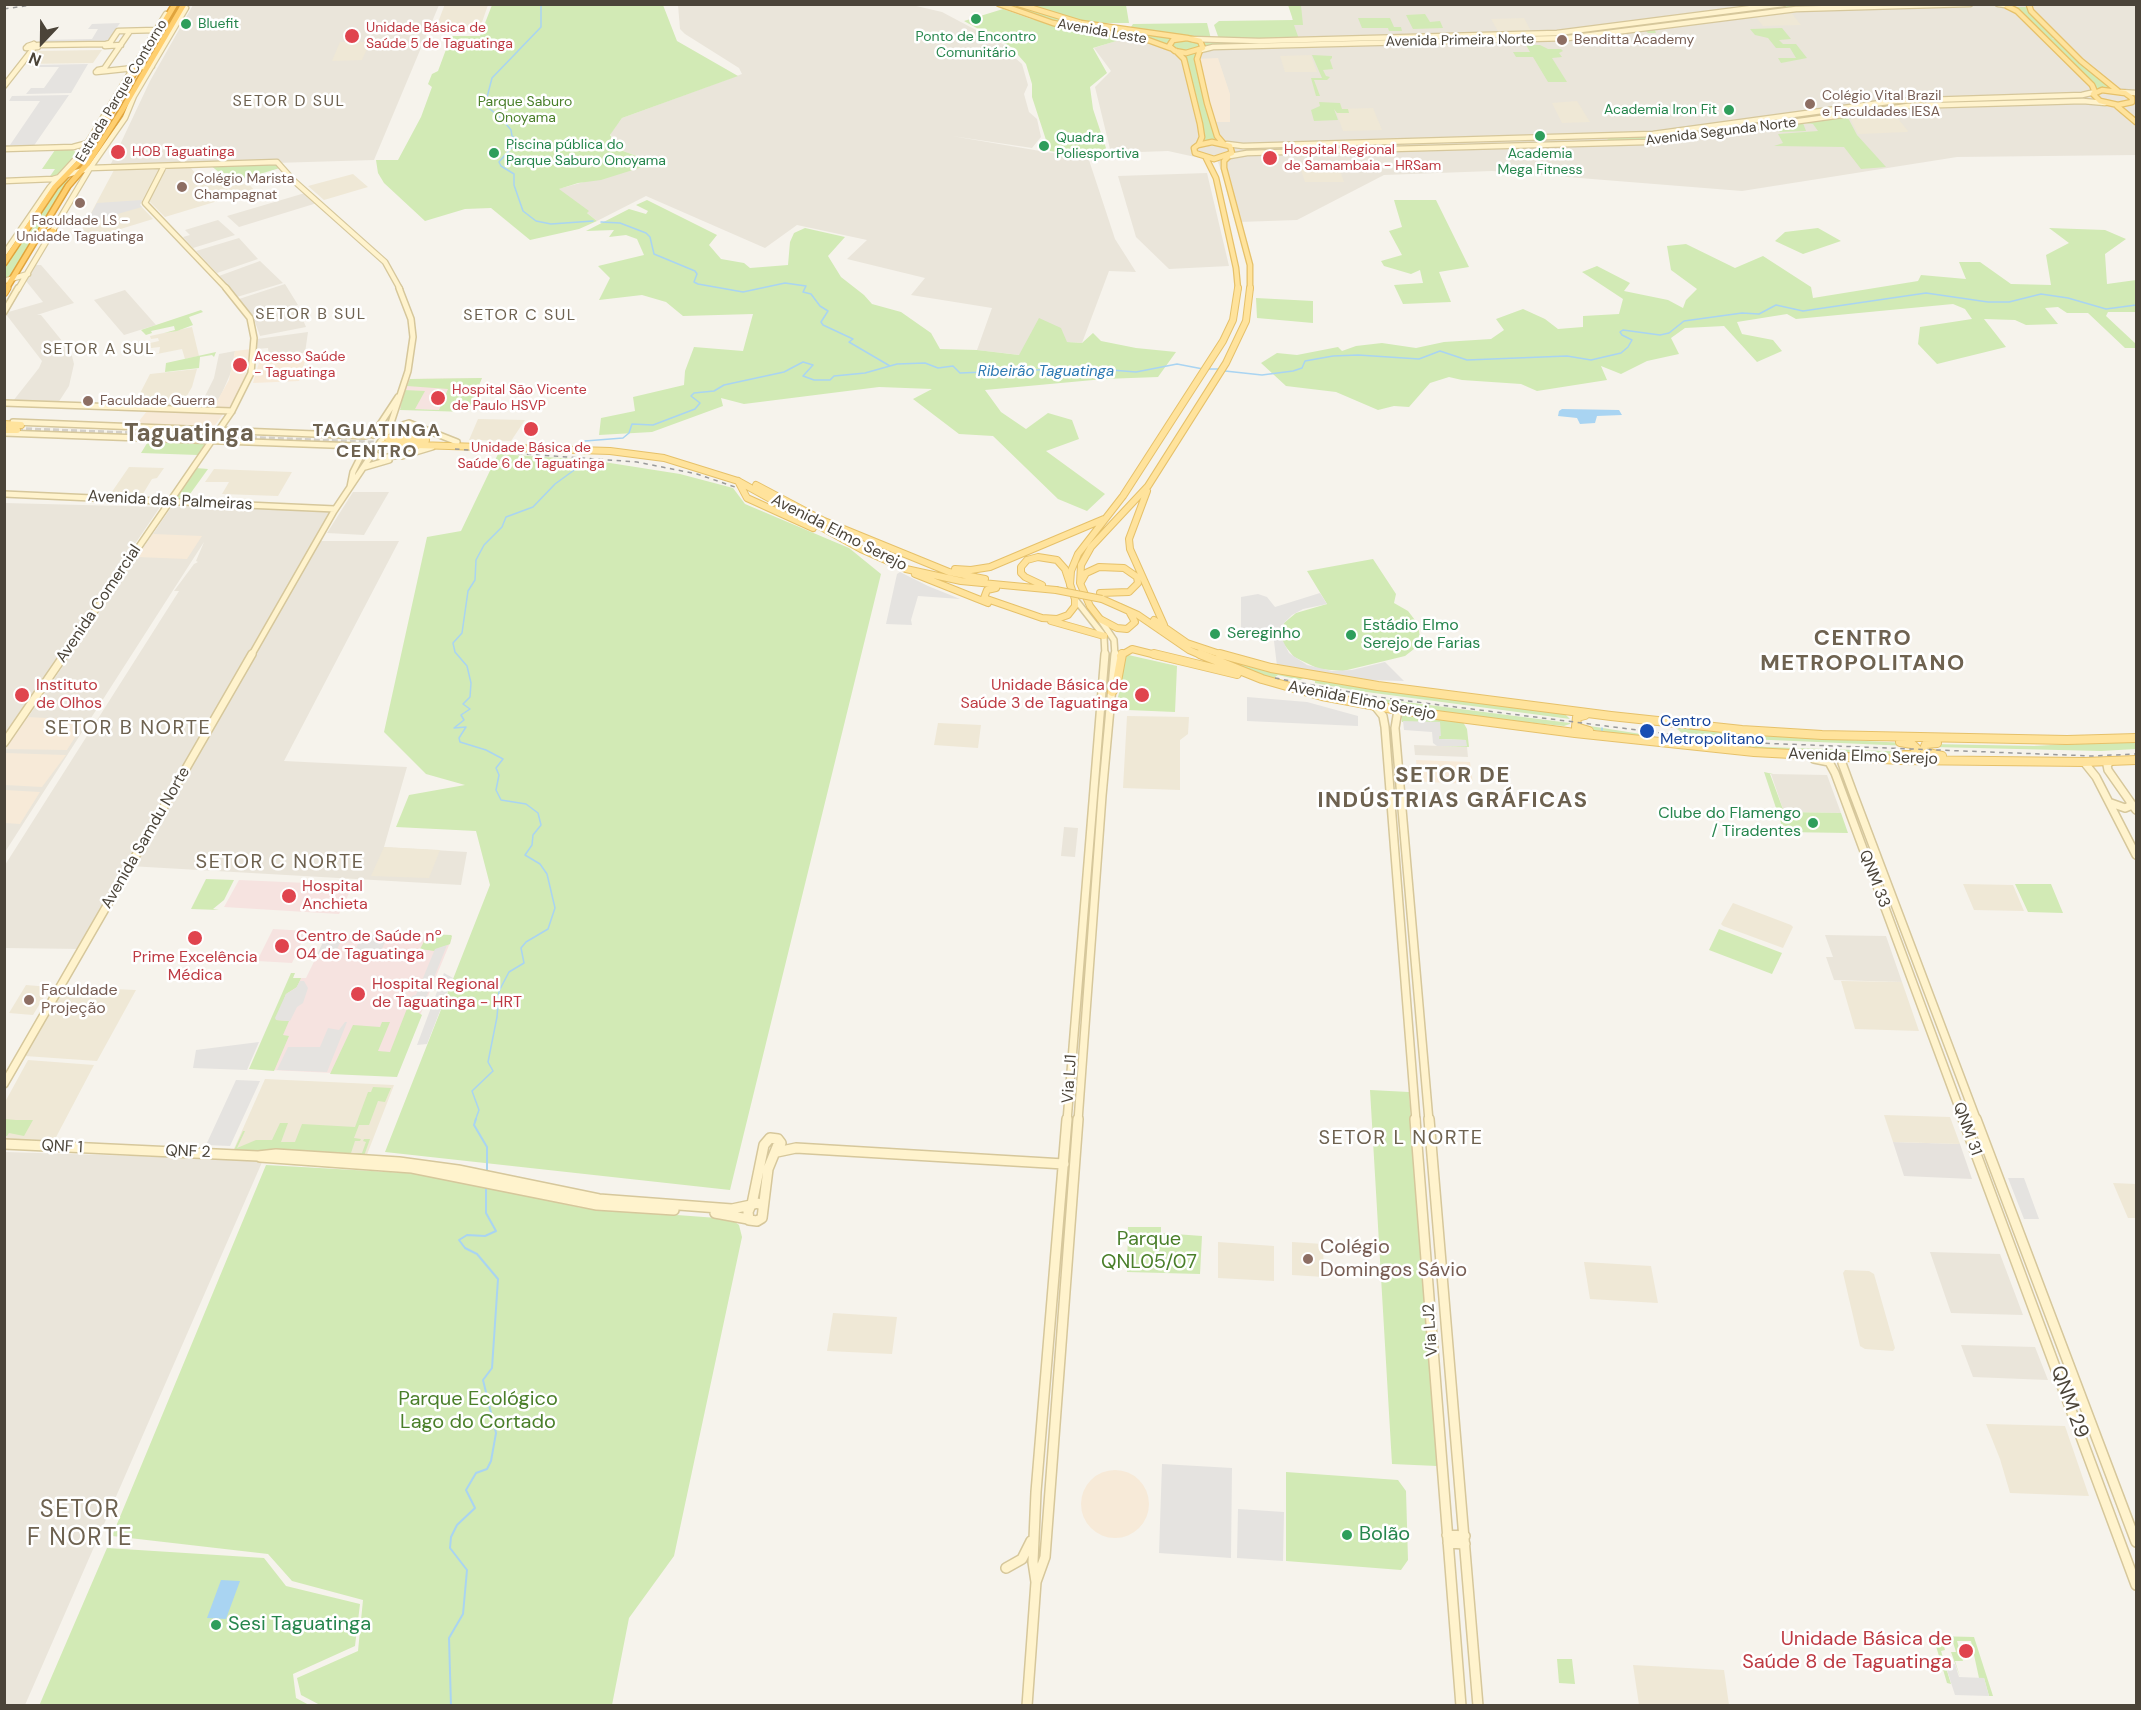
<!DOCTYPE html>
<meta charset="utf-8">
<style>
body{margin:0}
#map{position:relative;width:2141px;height:1710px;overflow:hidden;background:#f6f3ec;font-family:"DM Sans",sans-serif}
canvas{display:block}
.frame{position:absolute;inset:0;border:6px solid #4b4439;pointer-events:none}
.north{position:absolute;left:12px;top:12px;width:60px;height:60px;-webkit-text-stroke:4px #fff;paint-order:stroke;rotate:202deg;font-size:16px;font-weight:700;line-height:24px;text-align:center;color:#4b4439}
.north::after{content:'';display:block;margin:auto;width:21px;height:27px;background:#4b4439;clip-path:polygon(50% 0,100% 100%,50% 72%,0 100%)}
</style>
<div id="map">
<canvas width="2141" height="1710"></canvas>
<div class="frame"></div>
<div class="north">N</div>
</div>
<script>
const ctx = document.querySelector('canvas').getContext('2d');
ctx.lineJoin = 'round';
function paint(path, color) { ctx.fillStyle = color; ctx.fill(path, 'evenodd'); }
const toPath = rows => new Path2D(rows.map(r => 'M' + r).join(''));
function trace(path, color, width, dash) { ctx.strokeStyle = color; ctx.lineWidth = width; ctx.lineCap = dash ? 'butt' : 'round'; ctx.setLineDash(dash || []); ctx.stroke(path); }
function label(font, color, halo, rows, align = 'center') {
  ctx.font = font + ' "DM Sans",sans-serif'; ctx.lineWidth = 5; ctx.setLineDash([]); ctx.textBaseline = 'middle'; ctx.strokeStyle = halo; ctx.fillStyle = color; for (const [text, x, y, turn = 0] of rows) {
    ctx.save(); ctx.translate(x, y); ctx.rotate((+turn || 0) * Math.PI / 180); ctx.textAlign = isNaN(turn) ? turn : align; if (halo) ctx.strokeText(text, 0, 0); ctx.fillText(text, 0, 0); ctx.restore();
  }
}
paint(toPath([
 [1292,4,2136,5,2136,155,1957,157,1742,191,1492,171,1384,175,1297,220,1239,222,1218,162,1168,151,1111,153,1095,87,1111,71,1094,48,1128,37,1293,37],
 [193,5,439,5,374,160,109,168,150,81],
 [678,5,912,5,942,12,1008,47,1013,56,1022,64,1028,85,1024,94,1029,112,1037,119,1041,137,1032,148,952,136,1052,153,1087,154,1115,239,1136,272,1109,271,1082,343,1067,342,1020,355,977,350,992,308,911,295,925,278,847,259,867,240,797,225,765,248,646,196,597,221,558,189,654,163,623,151,610,134,622,118,742,74,739,68,685,34,680,29],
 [1207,173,1229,266,1169,269,1136,237,1118,176],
 [305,193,317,203,239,227,227,216],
 [218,220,235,235,193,248,183,237,190,235,185,230],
 [239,238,258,259,217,273,196,251],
 [260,261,283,283,237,297,219,276],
 [36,265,41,265,74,303,37,315,41,315,71,352,74,364,69,386,58,403,13,401,39,368,42,361,5,313,43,302,26,281],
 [285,284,298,305,251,317,239,299],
 [125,290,156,325,124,335,94,300],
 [298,308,306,327,260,336,254,319],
 [308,332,305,353,269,356,268,348,256,349,257,339],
 [235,351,232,370,218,402,213,408,199,408,214,378,219,354],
 [353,492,389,492,364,535,327,533],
 [5,503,160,507,5,735],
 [172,506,330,511,314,539,318,540,300,563,298,567,302,568,286,595,282,595,138,851,306,566,303,566,321,541,399,541,284,761,407,767,384,847,467,852,461,885,129,866,82,949,5,948,5,865,179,591,174,591,194,564,198,562,196,561,204,542,5,852,5,751],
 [1414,745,1467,747,1468,757,1415,755],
 [1771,774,1827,775,1841,813,1784,812],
 [1064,827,1078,828,1075,857,1061,856],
 [1825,935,1886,936,1902,982,1834,980,1826,957,1833,957],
 [5,1152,263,1160,25,1705,5,1706],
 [1930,1252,2000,1254,2023,1315,1951,1313],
 [1961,1345,2035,1347,2048,1380,1973,1377]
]), '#eae5da');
paint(toPath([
 [1218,58,1230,94,1230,122,1216,122,1196,59],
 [251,349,245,377,235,398,228,409,213,408,229,380,235,351],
 [306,358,299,381,253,383,259,363],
 [147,411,223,414,213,428,136,425],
 [153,534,202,536,187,559,137,557],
 [27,717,86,720,67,750,6,749],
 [5,753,66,755,42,787,5,785],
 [1416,760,1470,762,1473,784,1405,781,1404,770,1417,771],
 [5,790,40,792,20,824,5,823],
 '1081 1504a34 34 0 1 1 68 0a34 34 0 1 1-68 0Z'
]), '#f7ead8');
paint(toPath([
 [1893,1142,1960,1144,1972,1179,1904,1176]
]), '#e6e2dd');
paint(toPath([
 [445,4,488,4,488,5,480,28,435,30],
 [1790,11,1801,25,1763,26,1755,16],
 [1524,18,1532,33,1499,33,1491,19],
 [340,42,370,42,362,60,332,61],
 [102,50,93,63,25,64,35,51],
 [1311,55,1317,72,1285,72,1280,56],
 [1577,101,1590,122,1562,123,1552,103],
 [1373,108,1382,130,1343,131,1335,109],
 [1891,110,1908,131,1907,132,1858,134,1849,116],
 [1337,162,1344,182,1305,182,1299,164],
 [190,167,202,181,227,173,241,185,248,183,254,190,165,217,149,201,167,168],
 [159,168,140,205,153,219,75,243,114,170],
 [353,174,368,187,324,200,308,186],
 [192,327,199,356,185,359,182,349,152,355,159,353,160,347,151,348,150,343,159,341,158,338,151,339,150,336],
 [197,369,192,387,181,406,134,405,150,374],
 [478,419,525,420,511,441,469,440],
 [129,467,164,468,157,478,152,479,141,497,109,496],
 [214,469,292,472,278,496,222,494,229,482,205,482],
 [1127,716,1189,717,1188,734,1180,740,1180,790,1123,788],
 [938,723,981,725,978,748,934,745],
 [384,847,440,850,429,878,371,876],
 [1963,884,2013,885,2024,911,1974,910],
 [1733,903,1791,925,1793,927,1783,948,1723,926,1721,924],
 [1841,981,1902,982,1919,1031,1855,1029],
 [26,985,50,987,33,1015,9,1013],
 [65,987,136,990,97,1061,25,1056],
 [28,1060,94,1065,54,1141,5,1139,5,1102],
 [265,1079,394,1085,366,1157,233,1151],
 [1884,1115,1950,1117,1960,1144,1893,1142],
 [2113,1183,2136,1184,2136,1218,2128,1218],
 [1218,1242,1274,1246,1274,1281,1218,1278],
 [1292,1242,1323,1244,1324,1277,1292,1275],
 [1584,1262,1651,1266,1658,1303,1590,1299],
 [1845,1270,1869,1271,1874,1274,1895,1348,1893,1351,1865,1349,1860,1346,1843,1273],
 [833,1313,897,1317,892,1354,827,1351],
 [1986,1424,2065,1426,2089,1496,2010,1493,2000,1459],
 [1633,1665,1724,1670,1729,1705,1639,1705]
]), '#efe8d6');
paint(toPath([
 [482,378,468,412,399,408,407,379],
 [239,880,353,885,339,914,224,907],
 [273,929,307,931,292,963,257,961],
 [329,931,346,931,345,935,452,938,395,1076,251,1069,292,978,306,978]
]), '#f6e3e0');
paint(toPath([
 [492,5,663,5,677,41,738,76,622,118,610,135,623,151,655,163,601,180,578,183,559,189,589,211,587,213,597,221,579,229,530,240,491,208,465,209,425,221,384,183,378,173,376,160,398,160,421,117,432,87,428,84,432,74,438,71,451,36,480,36],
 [1001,5,1017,5,1030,9,1021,5,1126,5,1129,23,1082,23,1129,30,1133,24,1207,23,1211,39,1184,38,1200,43,1201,47,1196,50,1181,51,1171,47,1175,40,1169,46,1074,28],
 [1288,5,1301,5,1303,25,1294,25,1299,39,1219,39,1214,25,1219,21,1293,20],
 [1780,5,1951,5,1802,8,1654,28,1656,33,1648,33,1645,30,1568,38,1202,49,1200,41,1546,34],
 [2011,7,2028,7,2055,37,2052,39,2056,39,2095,75,2115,90,2096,90,2048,38],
 [1003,9,1031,19,1123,39,1093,48,1107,73,1090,87,1093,109,1107,151,1057,152,1050,151,1048,147,1045,149,1039,148,1047,143,1032,97,1032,84,1026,64,1011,47,964,21],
 [1425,14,1430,22,1440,21,1443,28,1413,29,1406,15],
 [1358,18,1390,18,1394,27,1401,27,1402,31,1389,31,1388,28,1362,28],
 [1782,28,1791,39,1779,40,1783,44,1796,44,1807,58,1781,63,1778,58,1796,58,1790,48,1776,48,1768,38,1755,35,1750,29],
 [1526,45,1540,45,1548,49,1561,49,1563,51,1559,53,1562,57,1552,58,1567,82,1548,82,1533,57,1516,57,1513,52,1530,52],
 [1179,52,1196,52,1195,60,1213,131,1218,141,1203,141,1205,136,1186,61],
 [1312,55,1332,56,1332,58,1330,60,1333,69,1323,70,1326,76,1330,77,1327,80,1314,80,1320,96,1316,96,1311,78,1322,78],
 [1319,102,1340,103,1342,109,1348,109,1349,113,1337,113,1334,109,1338,120,1314,121,1311,110,1320,106],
 [1819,113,1822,116,1668,140,1607,140,1609,138,1648,135],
 [1847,116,1857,135,1886,167,1861,169,1844,147,1774,146,1783,143,1778,134,1818,131,1813,124,1803,123,1806,131,1780,132,1775,126],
 [55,150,73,150,78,154,60,176,48,179,55,169,42,169],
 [276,163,280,168,236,181,227,173,220,173,210,165],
 [65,180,71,180,63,189,10,280,5,280,4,266,54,191],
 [647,200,717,235,709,245,721,259,744,263,750,268,788,265,790,242,794,233,805,228,845,237,828,256,841,277,864,295,872,304,901,312,931,333,940,349,977,350,1019,355,1039,318,1061,328,1067,342,1082,343,1093,333,1101,341,1136,348,1176,352,1158,377,1104,379,985,390,1001,412,1026,429,1048,413,1072,420,1079,439,1046,451,1105,494,1087,511,1058,499,993,436,959,434,913,399,932,389,879,387,744,404,721,398,723,406,652,432,599,435,601,418,635,411,633,397,684,385,685,371,694,347,743,351,753,314,683,316,666,302,642,295,599,300,610,278,598,266,644,255,637,239,626,235,609,237,614,230,586,231,629,209,646,214,648,211,636,205],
 [1394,200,1436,200,1469,267,1439,272,1451,302,1403,304,1394,285,1423,283,1420,270,1411,274,1384,266,1381,261,1402,255,1389,231,1402,227],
 [1818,228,1841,241,1803,254,1775,241,1785,232],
 [2049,228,2105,230,2126,239,2105,254,2107,284,2136,280,2136,312,2108,312,2106,316,2136,344,2136,348,2125,348,2088,313,2067,313,2058,307,2045,308,2058,324,2026,325,2015,320,1984,319,2006,347,1937,364,1918,344,1920,327,1972,319,1965,309,1953,304,1796,319,1787,314,1737,322,1742,334,1773,340,1782,351,1757,362,1724,326,1685,328,1671,338,1679,354,1647,361,1621,374,1601,366,1607,380,1537,391,1521,384,1462,380,1449,377,1430,383,1409,407,1394,406,1378,410,1336,392,1286,386,1261,363,1277,353,1297,355,1338,347,1342,351,1356,346,1382,343,1416,348,1444,342,1491,339,1504,330,1496,319,1523,309,1545,319,1558,329,1583,327,1583,316,1619,314,1623,299,1582,272,1597,266,1630,283,1624,291,1668,300,1683,308,1686,300,1697,289,1671,270,1667,246,1686,244,1735,268,1763,256,1811,287,1813,298,1918,281,1921,275,1966,279,1959,262,1980,262,2011,284,2051,285,2046,255,2069,243],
 [1256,298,1313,301,1313,323,1257,318],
 [201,310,203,312,189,317,193,325,177,331,164,333,175,330,174,326,151,331,152,333,146,335,141,330],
 [216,352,214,357,212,355,200,357,199,368,165,372,166,363],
 [482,378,468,412,400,410,404,390,425,391,415,409,439,410,448,389,407,386,410,379],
 [149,440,207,443,198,455,141,453],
 [498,454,591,460,680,474,733,488,745,504,849,548,881,574,730,1190,385,1152,490,885,476,831,396,827,409,795,465,785,426,774,384,732,427,537,461,531],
 [196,468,208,469,185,501,174,501],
 [1373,559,1396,594,1394,603,1408,611,1418,624,1420,638,1414,649,1405,656,1343,671,1319,669,1294,657,1282,642,1281,631,1284,623,1296,613,1327,604,1307,571],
 [1100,596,1123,604,1141,613,1195,649,1235,662,1565,714,1570,719,1359,691,1315,683,1315,681,1304,678,1300,680,1278,675,1275,677,1277,680,1311,691,1313,688,1348,694,1347,697,1299,690,1194,650,1141,613],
 [1124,654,1177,666,1175,712,1128,710,1118,706,1117,700,1120,690],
 [1382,699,1570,723,1570,724,1564,726,1471,717,1372,701,1381,702],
 [1401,714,1463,722,1467,729,1469,747,1441,746,1466,746,1466,740,1439,739,1440,723,1402,722],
 [1577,724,1641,734,1673,742,1673,738,1766,747,1914,752,1910,754,1820,753,1761,750,1662,741,1582,728],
 [1673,726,1769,736,1906,743,1909,746,1748,739,1682,733],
 [2136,740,2136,749,2101,751,1933,747,1932,744,2034,746],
 [1764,772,1773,774,1770,774,1784,812,1841,813,1848,833,1784,832],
 [206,879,234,880,224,900,213,909,219,910,191,909],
 [2015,884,2051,884,2063,913,2028,912],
 [1719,929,1782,953,1772,974,1709,950],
 [428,934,451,935,452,936,450,944,434,951,420,949],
 [291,973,295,973,293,978,301,978,297,987,286,994,276,1020,289,1021,283,1035,289,1036,274,1071,249,1069],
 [408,1006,422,1015,397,1077,330,1074,353,1025,380,1027,382,1022,390,1022,378,1051,390,1052],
 [373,1087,391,1088,385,1102,378,1101,369,1125,359,1125,354,1138,361,1139,360,1141,355,1141,351,1153,362,1153,366,1142,363,1141,364,1139,370,1139,364,1156,234,1150,243,1131,245,1131,237,1148,256,1140,272,1140,280,1123,288,1123,281,1142,295,1142,302,1124,355,1127,368,1092,371,1092],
 [1370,1090,1409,1092,1437,1466,1392,1464],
 [5,1119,16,1120,33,1120,24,1136,9,1133,7,1136,5,1136],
 [266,1165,425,1174,582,1208,731,1219,739,1225,742,1237,674,1556,629,1618,612,1705,320,1705,301,1695,297,1678,358,1651,363,1600,292,1581,268,1554,112,1536],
 [1128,1227,1161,1227,1161,1233,1202,1236,1200,1274,1127,1272],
 [1286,1472,1398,1480,1406,1491,1408,1560,1401,1570,1286,1561],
 [107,1548,264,1558,286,1586,360,1604,355,1646,293,1674,296,1698,309,1705,39,1706],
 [1933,1636,1974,1637,1993,1696,1989,1696,1984,1678,1979,1678,1971,1641,1957,1641,1963,1661,1955,1661,1960,1677,1951,1652,1956,1652,1953,1642,1943,1642,1945,1650,1941,1651,1951,1684,1947,1683],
 [1557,1659,1572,1659,1575,1684,1559,1683]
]), '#d2eab5');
paint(toPath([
 [120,23,107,42,40,44,43,40,92,39,98,29,88,29,92,24],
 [88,64,71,93,26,94,31,88,44,88,59,67,32,67,34,65],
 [69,95,33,147,5,148,4,145,10,145,40,101,9,101,12,96],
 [142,200,140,205,142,207,86,223,97,203],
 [900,572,928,586,960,599,918,596,911,620,912,625,886,624,897,574],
 [1320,593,1327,604,1303,609,1292,615,1284,623,1281,637,1289,653,1307,665,1332,671,1352,670,1385,662,1404,681,1365,680,1277,666,1273,633,1261,631,1241,637,1241,597,1258,594,1267,597,1275,607],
 [1247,697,1307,702,1358,716,1358,726,1247,721],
 [1403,721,1440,722,1441,736,1439,736,1439,739,1466,740,1467,746,1437,746,1433,743,1432,732,1404,730],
 [331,931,345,932,333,958,319,958,320,956,317,955,327,933],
 [362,935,388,936,378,957,353,955],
 [447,945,421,1010,419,1012,408,1006,412,996,416,995,435,949],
 [444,973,453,978,427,1044,417,1045],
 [300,981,304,981,308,988,303,1003,297,1007,290,1021,276,1020,275,1018,286,994,296,988],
 [345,1022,347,1022,327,1072,277,1070,288,1047,320,1047,328,1028,339,1030],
 [259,1042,247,1070,193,1068,196,1050],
 [236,1080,260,1081,230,1146,206,1145],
 [2008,1178,2024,1178,2039,1219,2024,1219],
 [1162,1464,1232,1468,1231,1558,1159,1553],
 [1238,1509,1284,1512,1283,1561,1237,1558],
 [1945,1664,1955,1664,1959,1677,1984,1678,1989,1696,1955,1695]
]), '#e5e3e0');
paint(toPath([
 [1562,409,1619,410,1622,415,1597,416,1595,423,1580,424,1577,418,1558,416,1559,411],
 [221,1580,240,1581,226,1619,207,1618]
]), '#a9d4f2');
trace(toPath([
 [541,4,541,27,492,78,485,105,502,119,511,130,512,136,518,140,499,162,501,166,514,174,514,185,523,211,536,221,551,224,593,221],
 [601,222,620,223,646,233,650,237,654,254,695,271,697,274,694,282,698,284,743,292,785,283,806,286,803,292,811,294,820,306,828,311,821,322,823,325,853,339,849,342,890,366],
 [1207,369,1218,369],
 [1225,371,1262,375,1293,371,1302,368,1305,361,1333,356,1358,355,1419,359,1440,351,1467,360,1567,356,1591,360,1621,353,1628,347,1632,340,1622,335,1620,332,1623,330,1660,335,1669,333,1684,321,1742,313,1759,314,1776,305,1803,311,1926,293,1988,302,2009,302,2041,294,2068,298,2106,309,2136,305],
 [585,441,623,438,629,433,632,424,653,425,695,409,700,403,691,396,694,393,714,391,724,385,784,372,803,362,813,365,803,376,814,380,830,380,834,376,865,373,897,364,925,363,938,368,953,366,960,373,1086,368,1136,372,1177,364,1203,369],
 [1602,728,1602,731],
 [475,1121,479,1110,472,1091,493,1071,488,1062,497,1017,499,991,509,972,524,963,521,948,526,942,548,929,555,908,547,874,540,864,525,855,532,845,533,835,541,825,538,813,526,804,501,800,496,790,499,775,496,768,503,759,486,750,460,742,459,738,466,727,454,728,464,720,461,715,470,709,463,704,470,697,471,683,467,666,455,652,453,643,462,633,468,591,475,580,476,560,484,545,502,527,506,517,533,507,555,484,577,468,578,459]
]), '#a9d4f2', 1.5);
trace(toPath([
 [476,1119,474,1125,487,1147,487,1173],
 [451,1706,449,1638,463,1614,467,1570,450,1548,451,1537,457,1525,475,1508,466,1490,476,1473,487,1469,491,1461,496,1433,483,1380,492,1368,498,1279,477,1254,465,1248,459,1240,467,1235,485,1236,496,1231,486,1213,486,1187]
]), '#a9d4f2', 2);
trace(toPath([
 [17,430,384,444]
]), '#d4d0c8', 6, [6, 3]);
const secondaryFar3 = toPath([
 [1998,4,2005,5],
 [1192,39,1259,41,1557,33,1783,4],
 [34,44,38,47,26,48,28,46,34,44],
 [38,45,106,44,110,43,118,31,156,30],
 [105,46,121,45],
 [1201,50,1213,47,1568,38,1796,9,1970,4],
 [103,69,106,71,96,72,98,70,103,69],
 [104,69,130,31],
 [106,71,152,66],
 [4,86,33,49],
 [2121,92,2136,93],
 [1227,144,1243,146,1653,134,1895,101,2082,95,2095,92],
 [4,149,73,147,88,143],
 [1230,156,1247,153,1647,142,1908,106,2083,101,2105,103],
 [164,166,145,203,227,289],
 [4,181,53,179,90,168,277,162,293,180,385,262,400,289],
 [4,254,50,187,82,152,166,14],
 [4,281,28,274],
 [18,289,90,168,125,118,134,96,186,8]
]);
const secondaryFar2 = toPath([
 [4,312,18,288],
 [4,403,232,411],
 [13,422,365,436,409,423,457,442],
 [4,433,358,446,382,458,406,454],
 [373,435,398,397],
 [402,456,432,447],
 [365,467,389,460],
 [350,487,353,472,365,448],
 [4,494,335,509],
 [1075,599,1104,636,1105,656],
 [1100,619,1114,640,1115,656],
 [64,656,232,411,251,373,254,338,250,318,226,288],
 [251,656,334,511,389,429,408,371,413,337,411,319,399,288]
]);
const secondaryFar1 = toPath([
 [1375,706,1383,716,1385,727,1416,1121],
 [1398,710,1395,728,1429,1121],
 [4,743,65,654],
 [1843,757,1842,763,1853,793,1977,1121],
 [1814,759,1829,762,1835,773,1964,1121],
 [2111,761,2107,765,2108,770,2136,810],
 [2084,762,2096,777,2136,855],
 [2111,803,2125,808,2130,806,2130,802],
 [4,1084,252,654],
 [1067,1121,1105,654],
 [1078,1121,1102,796,1115,654]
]);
const secondary = toPath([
 [1415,1119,1461,1706],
 [1429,1119,1478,1706],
 [1963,1119,2136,1585],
 [1976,1119,2136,1542],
 [4,1144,258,1156,276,1154,399,1162,458,1170,599,1199,732,1209,751,1205],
 [777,1152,796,1148,1064,1164],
 [260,1157,412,1168,597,1205,674,1210],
 [752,1204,764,1145,770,1138,778,1139,781,1143],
 [762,1205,757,1203,751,1205,748,1212,749,1220,757,1221,762,1218,768,1169,779,1142],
 [715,1213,748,1219],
 [1447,1535,1465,1536],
 [1448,1543,1465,1544],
 [1006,1568,1022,1559,1031,1541],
 [1036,1582,1033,1562,1036,1492,1067,1119],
 [1027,1706,1036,1582,1045,1557,1078,1119]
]);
const primaryFar2 = toPath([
 [999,4,1053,23,1148,40,1170,48],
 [1019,4,1081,23,1187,38],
 [2029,5,2031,11,2081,61,2118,91],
 [2007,6,2017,11,2092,85,2095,92],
 [1187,38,1200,41,1203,48,1186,53,1175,51,1169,46,1173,40,1187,38],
 [1200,50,1197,59,1207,103,1217,136,1223,143],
 [1176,51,1184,59,1200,124,1202,137,1199,144],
 [2102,90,2125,93,2132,98,2132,102,2118,105,2100,101,2093,94,2102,90],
 [2117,106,2136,122],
 [1212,142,1230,146,1232,153,1214,159,1195,153,1194,148,1198,145,1212,142],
 [1228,157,1224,161,1224,168,1250,265,1250,289],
 [1206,158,1216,178,1236,268,1238,289]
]);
const primaryFar1 = toPath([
 [4,424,21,425],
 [4,430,17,430],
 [387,438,426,440],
 [384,444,610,451,664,458,738,481,861,549,906,569,961,581,1056,590],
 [738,481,747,498,813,528],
 [756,485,824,521,949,572,985,579],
 [1147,491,1129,539,1130,549,1164,625],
 [955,569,971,570,990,567,1104,519],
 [915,574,988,603],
 [1081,582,1086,573,1099,567,1124,568,1137,577,1138,583,1129,592,1100,593],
 [1070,585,1071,571,1078,554,1123,496,1223,341,1233,320,1238,288],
 [996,588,987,590,984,598,1042,618,1057,619,1068,615,1075,606,1075,599,1065,569,1057,560,1038,557,1027,560,1021,567,1021,573,1025,577,1042,585],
 [1102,599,1138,615,1189,650,1203,656],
 [1130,613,1135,622,1127,629,1117,628,1100,619,1090,606,1080,583,1081,565,1091,547,1148,486,1226,363,1246,321,1250,288],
 [1154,620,1187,643,1226,656],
 [1051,621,1104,636],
 [1120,656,1132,649,1160,656]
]);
const primary = toPath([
 [1154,654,1237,674],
 [1200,654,1262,679,1322,696,1398,710,1575,733,1754,752,1901,760,2084,762,2136,760],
 [1220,654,1271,668,1378,686,1611,716,1742,730,1822,735,2067,740,2136,738],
 [1112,692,1116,687,1122,654],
 [1585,715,1577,717,1576,727,1589,731],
 [1900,742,1912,744,1917,749,1913,755,1904,755],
 [1937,743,1926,744,1924,749,1928,753,1942,756]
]);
const highwayFar1 = toPath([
 [38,238,53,231],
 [4,263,55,187,84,157,175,4],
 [6,289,68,186,88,163,121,112,184,4]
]);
const highway = toPath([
 [4,293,7,288]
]);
trace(secondaryFar3, '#d6c79b', 7);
trace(secondaryFar2, '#d6c79b', 8);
trace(secondaryFar1, '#d6c79b', 10);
trace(secondary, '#d6c79b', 12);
trace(primaryFar2, '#e6c16a', 7);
trace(primaryFar1, '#e6c16a', 8);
trace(primary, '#e6c16a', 10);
trace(highwayFar1, '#e0a43c', 8);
trace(highway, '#e0a43c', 9);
trace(secondaryFar3, '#fff3cd', 4.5);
trace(secondaryFar2, '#fff3cd', 5);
trace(secondaryFar1, '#fff3cd', 7);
trace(secondary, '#fff3cd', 9);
trace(primaryFar2, '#ffe39c', 4.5);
trace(primaryFar1, '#ffe39c', 6);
trace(primary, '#ffe39c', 8);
trace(highwayFar1, '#ffcf6e', 5);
trace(highway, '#ffcf6e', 7);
trace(toPath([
 [4,9,39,4],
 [455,449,637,462,697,474,735,487],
 [1275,678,1377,697,1732,742,2092,756,2136,754]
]), '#9a9a9a', 1.5, [4.5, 4.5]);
const primaryBridge = toPath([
 [1056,590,1102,599]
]);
trace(primaryBridge, '#e6c16a', 8, []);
trace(primaryBridge, '#ffe39c', 6);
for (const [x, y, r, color] of [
 [976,19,6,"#2e9e5b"],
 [186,24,6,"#2e9e5b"],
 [352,36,8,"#e0444e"],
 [1562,40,6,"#8d6e63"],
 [1810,104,6,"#8d6e63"],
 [1729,110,6,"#2e9e5b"],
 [1540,136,6,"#2e9e5b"],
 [1044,146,6,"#2e9e5b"],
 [118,152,8,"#e0444e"],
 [494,153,6,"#2e9e5b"],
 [1270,158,8,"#e0444e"],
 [182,187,6,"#8d6e63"],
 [80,203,6,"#8d6e63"],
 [240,365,8,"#e0444e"],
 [438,398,8,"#e0444e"],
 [88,401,6,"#8d6e63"],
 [531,429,8,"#e0444e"],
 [1215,634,6,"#2e9e5b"],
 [1351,635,6,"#2e9e5b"],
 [22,695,8,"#e0444e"],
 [1142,695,8,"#e0444e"],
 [1647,731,8,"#1a4fb4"],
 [1813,823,6,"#2e9e5b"],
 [289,896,8,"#e0444e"],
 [195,938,8,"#e0444e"],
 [282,946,8,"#e0444e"],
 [358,994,8,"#e0444e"],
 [29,1000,6,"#8d6e63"],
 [1308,1259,6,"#8d6e63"],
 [1347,1535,6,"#2e9e5b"],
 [216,1625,6,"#2e9e5b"],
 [1966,1651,8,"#e0444e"]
]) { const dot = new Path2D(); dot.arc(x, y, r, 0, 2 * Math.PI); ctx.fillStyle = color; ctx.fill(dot); trace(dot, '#fff', 2); }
label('14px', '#27864d', '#fff', [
 ["Bluefit",198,24],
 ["Ponto de Encontro",976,37,"center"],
 ["Comunitário",976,53,"center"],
 ["Academia Iron Fit",1717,110,"right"],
 ["Quadra",1056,138],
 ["Poliesportiva",1056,154],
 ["Piscina pública do",506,145],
 ["Parque Saburo Onoyama",506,161],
 ["Academia",1540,154,"center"],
 ["Mega Fitness",1540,170,"center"]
], 'left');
label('14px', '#be3a42', '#fff', [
 ["Unidade Básica de",366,28],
 ["Saúde 5 de Taguatinga",366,44],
 ["Hospital Regional",1284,150],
 ["de Samambaia - HRSam",1284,166],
 ["HOB Taguatinga",132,152],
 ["Acesso Saúde",254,357],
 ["- Taguatinga",254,373],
 ["Hospital São Vicente",452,390],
 ["de Paulo HSVP",452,406],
 ["Unidade Básica de",531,448,"center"],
 ["Saúde 6 de Taguatinga",531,464,"center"]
], 'left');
label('14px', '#4b4439', '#fff', [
 ["Avenida Leste",1102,32,10],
 ["Avenida Primeira Norte",1460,41,-1],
 ["Estrada Parque Contorno",122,91,-59],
 ["Avenida Segunda Norte",1721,132,-7]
]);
label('14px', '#785e54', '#fff', [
 ["Benditta Academy",1574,40],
 ["Colégio Vital Brazil",1822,96],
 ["e Faculdades IESA",1822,112],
 ["Colégio Marista",194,179],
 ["Champagnat",194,195],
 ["Faculdade LS -",80,221,"center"],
 ["Unidade Taguatinga",80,237,"center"],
 ["Faculdade Guerra",100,401]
], 'left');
label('14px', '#4a7f2a', '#fff', [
 ["Parque Saburo",525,102],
 ["Onoyama",525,118]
]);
label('italic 15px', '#2e7ab2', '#fff', [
 ["Ribeirão Taguatinga",1046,372]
]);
ctx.letterSpacing = '1.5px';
label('16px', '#6e6250', '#fff', [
 ["SETOR D SUL",289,102],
 ["SETOR B SUL",311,315],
 ["SETOR C SUL",520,316],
 ["SETOR A SUL",99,350]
]);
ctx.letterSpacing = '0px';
label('16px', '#4b4439', '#fff', [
 ["Avenida das Palmeiras",170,501,3],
 ["Avenida Elmo Serejo",839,533,27],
 ["Avenida Comercial",99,604,-56],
 ["Avenida Elmo Serejo",1362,701,11],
 ["Avenida Elmo Serejo",1863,757,2],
 ["Avenida Samdu Norte",146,838,-60],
 ["QNM 33",1874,879,69],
 ["Via LJ1",1070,1079,-86],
 ["QNM 31",1967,1129,70],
 ["QNF 1",62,1147,3],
 ["QNF 2",188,1152,2],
 ["Via LJ2",1431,1330,-94]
]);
label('16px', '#27864d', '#fff', [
 ["Estádio Elmo",1363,626],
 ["Serejo de Farias",1363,644],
 ["Sereginho",1227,634],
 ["Clube do Flamengo",1801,814,"right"],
 ["/ Tiradentes",1801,832,"right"]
], 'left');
label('16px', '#be3a42', '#fff', [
 ["Instituto",36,686],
 ["de Olhos",36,704],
 ["Unidade Básica de",1128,686,"right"],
 ["Saúde 3 de Taguatinga",1128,704,"right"],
 ["Hospital",302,887],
 ["Anchieta",302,905],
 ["Centro de Saúde nº",296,937],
 ["04 de Taguatinga",296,955],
 ["Prime Excelência",195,958,"center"],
 ["Médica",195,976,"center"],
 ["Hospital Regional",372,985],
 ["de Taguatinga - HRT",372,1003]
], 'left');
label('16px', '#164399', '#fff', [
 ["Centro",1660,722],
 ["Metropolitano",1660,740]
], 'left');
label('16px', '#785e54', '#fff', [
 ["Faculdade",41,991],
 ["Projeção",41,1009]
], 'left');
ctx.letterSpacing = '1.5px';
label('bold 18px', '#6e6250', '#fff', [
 ["TAGUATINGA",377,431],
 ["CENTRO",377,452]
]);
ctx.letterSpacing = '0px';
ctx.letterSpacing = '1.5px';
label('20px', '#6e6250', '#fff', [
 ["SETOR B NORTE",128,729],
 ["SETOR C NORTE",280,863],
 ["SETOR L NORTE",1401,1139]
]);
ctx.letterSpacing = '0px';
label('20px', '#4a7f2a', '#fff', [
 ["Parque",1149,1240],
 ["QNL05/07",1149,1263],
 ["Parque Ecológico",478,1400],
 ["Lago do Cortado",478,1423]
]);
label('20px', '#785e54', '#fff', [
 ["Colégio",1320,1248],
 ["Domingos Sávio",1320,1271]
], 'left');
label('20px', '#4b4439', '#fff', [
 ["QNM 29",2069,1402,70]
]);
label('20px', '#27864d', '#fff', [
 ["Bolão",1359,1535],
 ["Sesi Taguatinga",228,1625]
], 'left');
label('20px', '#be3a42', '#fff', [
 ["Unidade Básica de",1952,1640],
 ["Saúde 8 de Taguatinga",1952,1663]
], 'right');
ctx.letterSpacing = '1.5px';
label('bold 22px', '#6e6250', '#fff', [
 ["CENTRO",1863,639],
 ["METROPOLITANO",1863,664],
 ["SETOR DE",1453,776],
 ["INDÚSTRIAS GRÁFICAS",1453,801]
]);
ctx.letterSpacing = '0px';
label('bold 24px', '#6e6250', '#fff', [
 ["Taguatinga",189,435]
]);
ctx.letterSpacing = '1.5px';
label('24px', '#6e6250', '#fff', [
 ["SETOR",80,1511],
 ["F NORTE",80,1539]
]);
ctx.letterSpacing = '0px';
</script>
